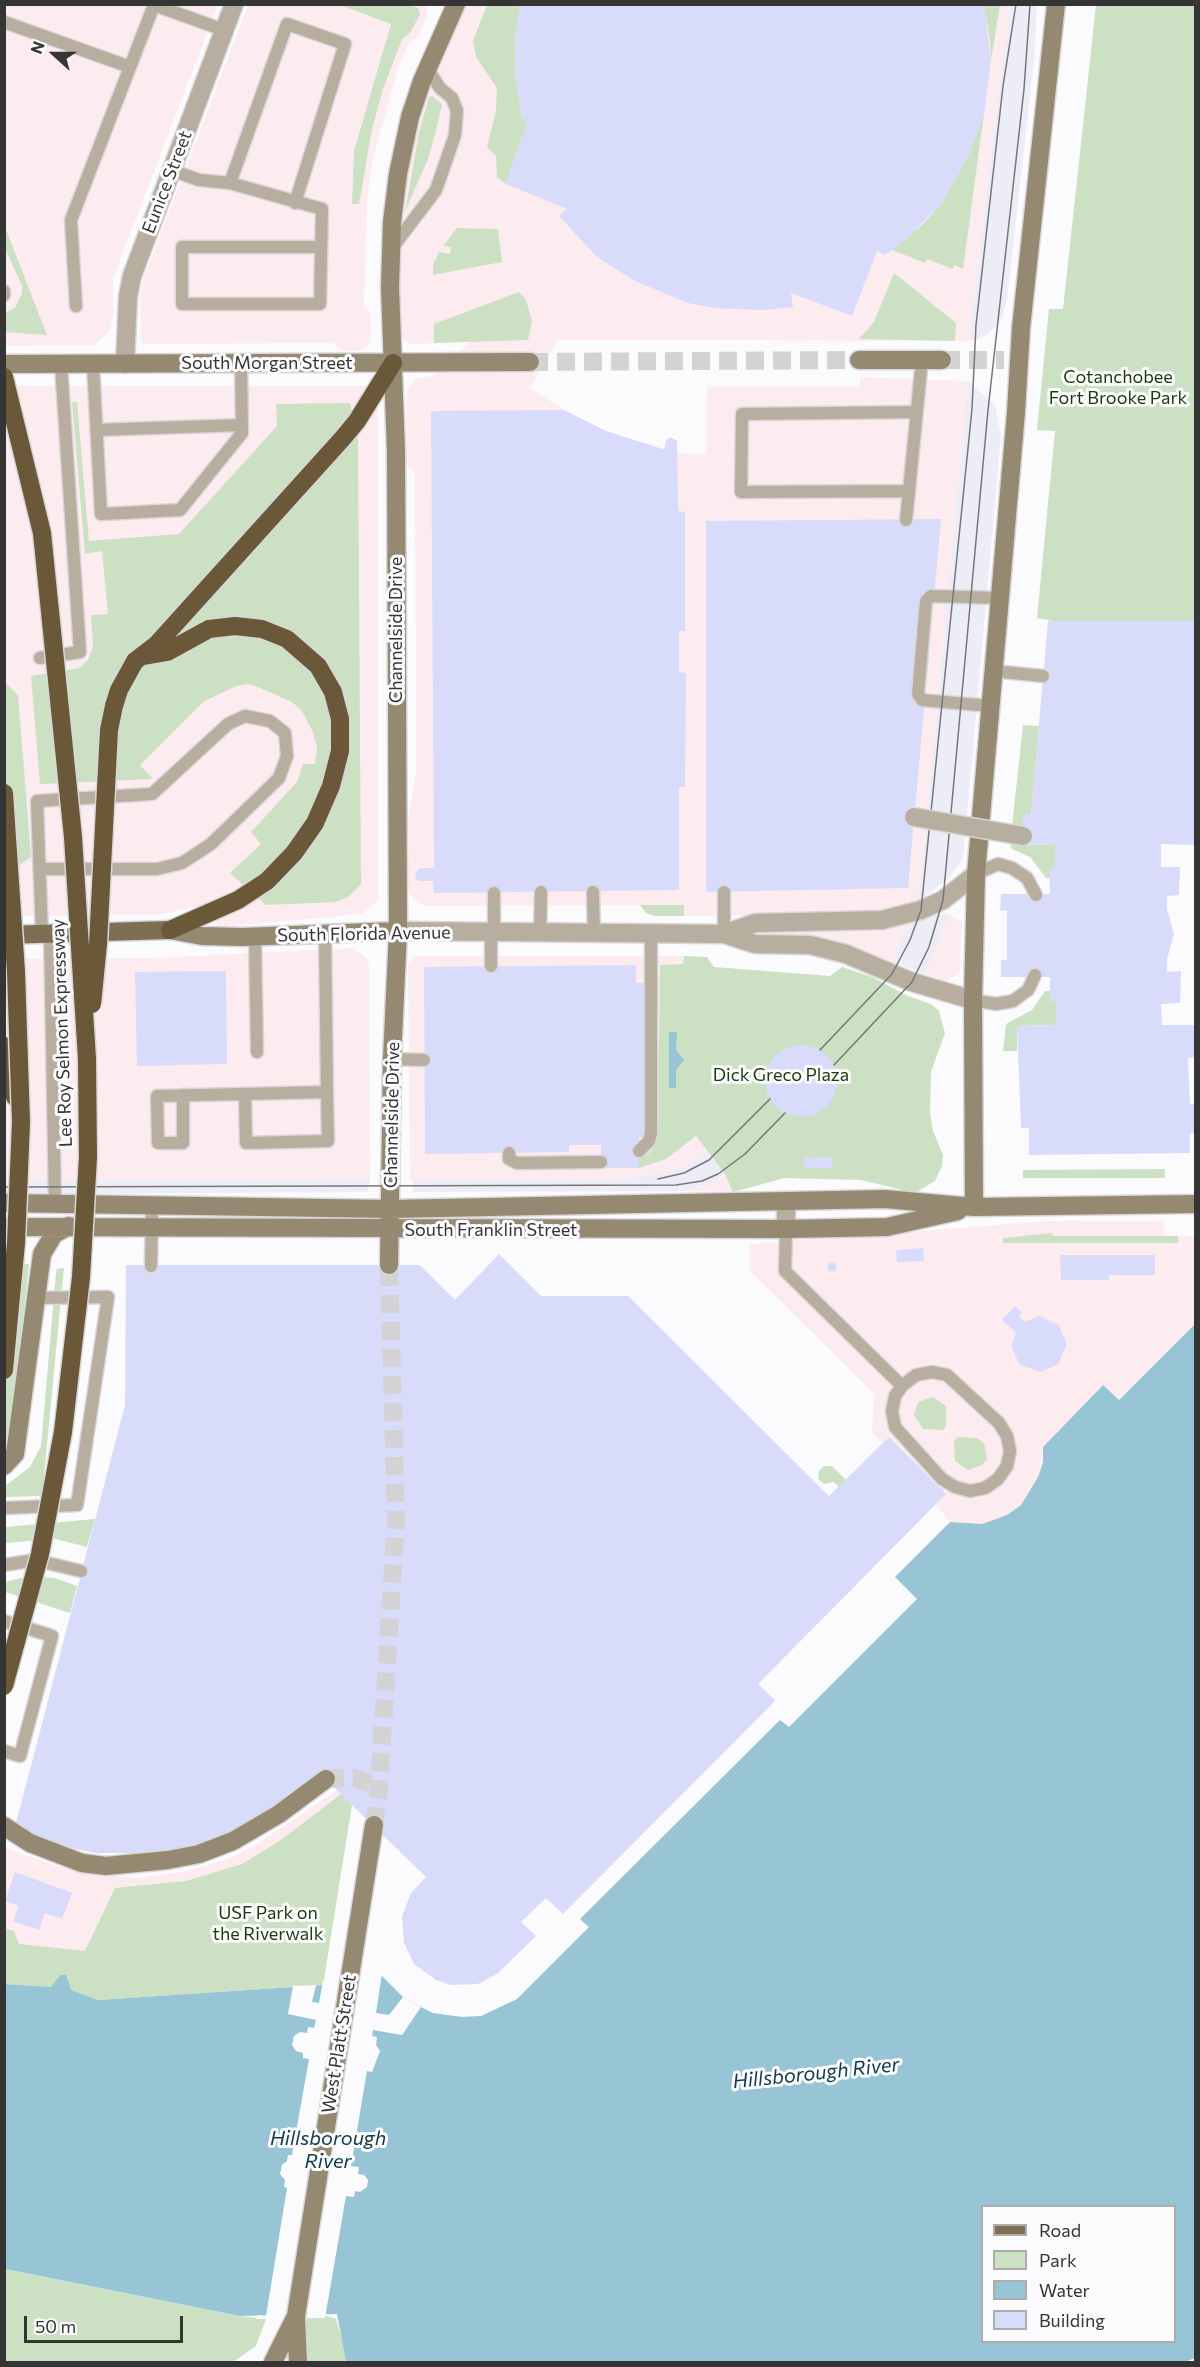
<!DOCTYPE html>
<style>
body{margin:0}
#map{position:relative;width:1200px;height:2367px;overflow:hidden;background:#fbfbfd;font-family:Commissioner,sans-serif}
canvas{display:block}
.frame{position:absolute;inset:0;border:6px solid #353535;pointer-events:none}
.legend{position:absolute;left:981px;top:2205px;width:195px;height:138px;box-sizing:border-box;background:#fbfbfd;border:2px solid #acacad;margin:0;padding:8px 10px;list-style:none;font-size:18px;color:#353535}
.legend li{display:flex;align-items:center;gap:12px;height:30px}
.legend b{width:30px;border:2px solid #acacad}
.north{position:absolute;left:24px;top:24px;width:60px;height:60px;-webkit-text-stroke:4px #fbfbfd;paint-order:stroke;rotate:291deg;font-size:16px;font-weight:700;line-height:24px;text-align:center;color:#353535}
.north::after{content:'';display:block;margin:auto;width:21px;height:27px;background:#353535;clip-path:polygon(50% 0,100% 100%,50% 72%,0 100%)}
.scale{position:absolute;left:24px;top:2316px;width:159px;height:27px;box-sizing:border-box;border:3px solid #353535;border-top:0;padding-left:8px;font-size:18px;line-height:21px;white-space:nowrap;color:#353535;-webkit-text-stroke:4px #fbfbfd;paint-order:stroke}
</style>
<div id="map">
<canvas width="1200" height="2367"></canvas>
<div class="frame"></div>
<ul class="legend">
<li><b style="height:8px;background:#7e6f53"></b>Road</li>
<li><b style="height:16px;background:#cce1c3"></b>Park</li>
<li><b style="height:16px;background:#97c5d5"></b>Water</li>
<li><b style="height:16px;background:#d9dbfb"></b>Building</li>
</ul>
<div class="north">N</div>
<div class="scale">50 m</div>
</div>
<script>
const ctx = document.querySelector('canvas').getContext('2d');
ctx.lineJoin = 'round';
function paint(path, color) { ctx.fillStyle = color; ctx.fill(path, 'evenodd'); }
const toPath = rows => new Path2D(rows.map(r => 'M' + r).join(''));
function trace(path, color, width, dash) { ctx.strokeStyle = color; ctx.lineWidth = width; ctx.lineCap = dash ? 'butt' : 'round'; ctx.setLineDash(dash || []); ctx.stroke(path); }
function label(font, color, halo, rows, align = 'center') {
  ctx.font = font + ' Commissioner,sans-serif'; ctx.lineWidth = 6; ctx.setLineDash([]); ctx.textBaseline = 'middle'; ctx.strokeStyle = halo; ctx.fillStyle = color; for (const [text, x, y, turn = 0] of rows) {
    ctx.save(); ctx.translate(x, y); ctx.rotate((+turn || 0) * Math.PI / 180); ctx.textAlign = isNaN(turn) ? turn : align; if (halo) ctx.strokeText(text, 0, 0); ctx.fillText(text, 0, 0); ctx.restore();
  }
}
paint(toPath([
 [4,5,218,5,113,278,113,318,110,330,95,345,5,346],
 [248,5,425,5,427,8,427,16,419,36,408,44,398,68,372,163,367,200,364,308,371,314,371,337,370,343,359,351,342,351,333,343,143,344,141,341,140,296,143,280],
 [465,5,1011,5,1000,81,969,341,558,340,530,388,564,410,606,431,677,453,706,454,707,387,860,387,860,377,968,381,921,879,916,903,883,914,655,916,646,913,639,905,426,906,419,903,410,895,407,886,407,824,416,773,415,474,406,464,407,390,417,378,434,376,470,342,410,344,404,340,400,333,400,267,406,186,418,128,429,88],
 [4,386,378,386,378,900,362,914,218,927,208,904,158,915,5,916],
 [949,914,962,922,960,973,946,981,836,942,766,937,764,935,766,930],
 [353,948,366,957,369,964,370,1179,5,1181,4,959,154,958],
 [416,956,684,956,683,1145,696,1136,709,1152,686,1166,663,1173,610,1180,413,1181,410,1178,408,964],
 [725,1174,733,1192,685,1191,711,1183],
 [1049,1221,1164,1221,1165,1236,1195,1236,1195,1324,1118,1400,1102,1385,1043,1447,1038,1477,1021,1505,1007,1515,982,1524,950,1522,936,1505,945,1494,889,1437,883,1443,872,1433,874,1394,749,1270,750,1244],
 [339,1789,352,1805,323,1985,98,2000,51,1987,5,1984,4,1847,56,1866,97,1875,138,1878,187,1871,228,1859,254,1846]
]), '#fdecef');
paint(toPath([
 [1011,5,1037,5,1034,60,1007,300,1002,318,992,330,983,337,969,341,1000,81],
 [968,381,995,405,1001,435,963,859,947,880,916,903,921,879],
 [931,914,949,914,925,974,893,961,910,921],
 [768,1095,725,1174,711,1183,685,1191,413,1192,413,1181,610,1180,662,1173,686,1166,709,1152],
 [370,1179,367,1192,5,1194,4,1181]
]), '#ecedf6');
paint(toPath([
 [340,5,409,5,418,8,420,14,410,33,402,39,383,89,372,129,359,204,352,204,354,151,391,24],
 [487,5,520,5,515,36,515,76,522,120,529,117,506,184,497,177,496,156,487,147,496,111,497,88,476,57,473,41],
 [984,5,1000,5,991,61,990,41],
 [1096,5,1195,5,1195,621,1058,622,1037,618,1055,431,1037,430,1049,309,1063,309],
 [432,96,442,104,437,127,428,159,405,212,419,133,429,97],
 [984,114,963,269,954,265,953,269,927,259,925,263,892,250,924,223,942,203,970,152],
 [5,227,47,335,5,332,5,313,15,308,22,293,22,286,5,248],
 [457,228,498,229,502,262,433,275,433,265,439,252,450,254,451,247,443,246],
 [894,273,956,323,955,341,859,339,874,322],
 [519,292,526,300,532,321,528,340,434,343,434,324],
 [72,402,77,402,89,541,179,534,277,426,276,404,350,403,358,439,361,884,348,897,336,902,266,905,230,873,261,844,251,832,297,782,303,764,315,764,317,748,313,732,302,711,292,702,258,687,248,684,236,686,203,702,140,765,153,779,40,784,31,676,79,668,88,660,93,647,91,615,108,614,102,551,85,554],
 [4,681,18,695,31,857,5,875,4,902],
 [1023,725,1039,726,1031,814,1024,814,1024,845,1055,844,1055,867,1050,878,1046,878,1030,857,1012,849,1010,845],
 [640,905,684,905,684,916,655,916,646,913],
 [684,956,707,957,714,967,830,976,842,967,872,977,908,996,931,1004,939,1011,945,1033,931,1072,930,1113,933,1131,943,1155,942,1166,935,1181,918,1191,907,1191,861,1180,785,1178,733,1192,725,1174,696,1136,666,1159,639,1168,639,1156,648,1154,653,1148,658,1136,660,965,683,964],
 [1045,991,1050,991,1050,1001,1056,1001,1056,1025,1017,1026,1017,1051,1003,1051,1006,1024,1032,1010],
 [1165,1169,1165,1178,1023,1178,1023,1170],
 [1052,1233,1053,1236,1178,1236,1178,1243,1003,1243,1003,1238],
 [5,1264,29,1264,12,1419,5,1444],
 [64,1268,42,1496,5,1497,5,1486,30,1467,41,1446,56,1273,57,1269],
 [933,1397,946,1406,946,1426,943,1430,923,1429,914,1415,918,1402],
 [958,1437,977,1438,984,1443,987,1459,982,1465,968,1470,955,1461,954,1441],
 [824,1466,832,1466,846,1480,839,1487,834,1482,824,1484,818,1479,819,1471],
 [95,1519,87,1547,55,1539,5,1543,5,1527],
 [29,1576,55,1578,77,1586,70,1613,5,1592,5,1582],
 [341,1794,352,1805,323,1985,98,2000,70,1990,60,1975,51,1987,5,1984,4,1928,14,1931,19,1944,85,1951,115,1888,186,1881,242,1864,281,1840],
 [4,2269,240,2316,266,2319,256,2346,233,2362,5,2362],
 [299,2307,336,2319,349,2362,290,2362,287,2352]
]), '#cce1c3');
paint(toPath([
 [669,1032,677,1032,676,1050,684,1060,676,1070,676,1088,669,1088],
 [1195,1324,1195,2358,1185,2362,349,2362,346,2361,337,2314,240,2316,5,2269,4,1984,51,1987,60,1975,66,1975,71,1990,98,2000,323,1985,382,1976,403,1997,421,2007,433,2013,462,2017,481,2016,517,1999,589,1927,580,1919,780,1720,789,1727,917,1599,895,1577,950,1522,982,1524,1007,1515,1021,1505,1038,1477,1043,1462,1043,1447,1103,1385,1119,1400],
 [982,2206,1174,2206,1174,2342,982,2342]
]), '#97c5d5');
paint(toPath([
 [382,1973,376,2013,389,2015,403,1997,421,2007,402,2035,373,2030,372,2036,377,2037,376,2045,380,2051,372,2072,367,2071,351,2166,359,2167,358,2174,364,2175,368,2180,367,2187,360,2192,355,2191,354,2197,346,2196,325,2318,256,2319,258,2315,266,2316,287,2188,284,2187,285,2180,280,2174,282,2165,287,2161,288,2155,292,2155,309,2059,303,2058,303,2053,296,2051,292,2045,294,2036,300,2032,307,2033,308,2027,314,2028,316,2020,288,2014,293,1986,316,1985,312,2002,319,2003,323,1981]
]), '#fbfbfd');
paint(toPath([
 [520,4,984,4,991,61,984,114,970,152,942,203,903,242,885,255,877,251,852,316,791,293,793,307,764,310,714,308,688,303,635,281,597,257,559,216,567,209,506,184,529,117,522,121,515,76,515,36],
 [564,410,606,431,656,447,664,450,666,440,670,437,677,441,678,511,685,512,685,631,679,631,679,672,686,673,685,787,679,787,679,890,434,893,433,881,420,881,416,879,415,874,420,868,434,868,431,411],
 [941,519,908,888,706,892,706,521],
 [1048,621,1196,621,1196,845,1161,844,1161,867,1180,867,1179,895,1167,896,1167,909,1174,934,1167,959,1167,972,1181,971,1180,1003,1161,1004,1162,1025,1196,1025,1196,1057,1188,1058,1190,1104,1196,1104,1196,1133,1190,1133,1190,1153,1029,1155,1029,1128,1021,1128,1017,1026,1056,1025,1056,1001,1050,1001,1050,977,1001,977,1001,960,1007,960,1007,910,1000,911,1001,894,1050,894,1049,867,1055,867,1055,844,1023,845,1023,814,1031,814],
 [636,965,636,983,645,983,650,1108,645,1108,645,1137,639,1137,639,1168,601,1168,601,1145,569,1145,569,1152,425,1154,424,967],
 [226,971,227,1064,137,1066,135,972],
 '765 1081a36 36 0 1 1 72 0a36 36 0 1 1-72 0Z',
 [832,1157,832,1168,805,1168,804,1158],
 [923,1248,924,1261,897,1262,896,1250],
 [499,1254,541,1296,628,1296,829,1496,889,1437,946,1494,758,1684,775,1700,772,1704,563,1914,546,1898,521,1922,536,1936,497,1974,478,1984,451,1985,436,1980,414,1964,404,1943,402,1916,411,1893,426,1877,320,1774,273,1812,218,1839,157,1853,96,1853,66,1847,15,1827,125,1405,126,1265,420,1265,455,1300],
 [1060,1255,1155,1255,1155,1275,1109,1275,1109,1280,1061,1280],
 '827.5 1267a4.5 4.5 0 1 1 9 0a4.5 4.5 0 1 1-9 0Z',
 [1015,1306,1022,1313,1019,1316,1025,1322,1039,1316,1059,1325,1067,1344,1058,1364,1040,1372,1019,1364,1011,1345,1016,1333,1002,1320],
 [15,1872,72,1893,62,1919,45,1913,39,1930,13,1921,19,1906,5,1901]
]), '#d9dbfb');
trace(toPath([
 [942,360,1004,360],
 [530,362,859,360],
 [326,1779,354,1778,379,1787],
 [374,1825,379,1787,396,1519,389,1265]
]), '#d3d3d5', 18, [18, 9]);
const lane = toPath([
 [4,22,130,67,154,5,224,30],
 [171,170,199,180,230,183,322,209,320,304,182,304,182,247,320,247],
 [230,183,287,24,345,44,295,203],
 [392,248,436,190,455,135,457,111,452,98,440,88,427,68],
 [4,291,4,295],
 [76,306,71,220,130,67],
 [93,364,101,514,180,510,242,433,241,364],
 [917,412,742,414,741,492,909,491,922,359],
 [96,430,242,425],
 [906,520,909,491],
 [40,658,80,652,61,364],
 [993,671,1043,676],
 [990,706,922,700,918,694,926,601,931,596,1000,598],
 [40,869,157,869,182,863,211,844,279,778,287,756,285,733,270,721,245,716,228,724,152,794,37,801,42,935],
 [976,874,998,864,1012,868,1027,878,1036,895],
 [593,892,594,933],
 [724,892,724,934],
 [494,893,494,932],
 [491,932,491,966],
 [540,932,541,892],
 [50,934,55,1204],
 [255,936,257,1052],
 [973,1000,996,1004,1013,1001,1028,990,1035,975],
 [392,1059,424,1060],
 [245,1094,246,1143,328,1141,327,1092],
 [183,1095,183,1143,158,1143,157,1096,327,1092,325,934],
 [639,1151,649,1141,651,1133,651,933],
 [509,1153,509,1159,517,1163,601,1162],
 [786,1229,785,1271,902,1386,895,1396,892,1411,895,1427,942,1479,955,1487,970,1491,985,1488,998,1479,1007,1466,1010,1451,1007,1436,999,1423,947,1375,932,1372,916,1375,902,1386],
 [151,1266,152,1205],
 [4,1508,77,1505,108,1297,36,1298],
 [4,1565,35,1560,81,1571],
 [4,1621,52,1636,20,1756,4,1751]
]);
const street = toPath([
 [125,364,128,296,132,276,234,4],
 [398,931,724,934,755,944,810,945,846,954,912,982,973,1000],
 [724,934,755,923,882,920,921,910,943,900,976,874],
 [786,1229,786,1202]
]);
const secondary = toPath([
 [859,360,942,360],
 [4,364,530,362],
 [170,930,202,936,242,937,398,931],
 [4,1203,390,1209,885,1199,974,1207,1196,1204],
 [974,1207,973,1000,976,874,1016,412,1021,328,1056,4],
 [4,1227,786,1229,887,1227,958,1211],
 [389,1265,392,1059,398,931,396,452,390,287,392,222,398,174,410,117,422,81,456,4],
 [4,1466,15,1454,42,1254,54,1234,69,1226],
 [4,1826,30,1843,82,1863,106,1866,168,1860,199,1854,233,1841,279,1814,326,1779],
 [296,2318,298,2362],
 [273,2362,296,2316,374,1825]
]);
const primary = toPath([
 [4,935,170,930]
]);
const highway = toPath([
 [144,656,167,652,209,629,235,626,262,629,287,639,318,666,333,692,340,719,340,751,331,786,315,823,294,853,267,881,238,900,170,930],
 [114,706,119,690,135,661,156,645,342,439,357,421,393,363],
 [4,1046,15,1097],
 [4,1370,16,1243]
]);
trace(lane, '#d7d7d9', 15);
trace(street, '#d7d7d9', 21);
trace(secondary, '#d7d7d9', 21);
trace(primary, '#d7d7d9', 21);
trace(highway, '#d7d7d9', 21);
trace(lane, '#b7ae9f', 12);
trace(street, '#b7ae9f', 18);
trace(secondary, '#968972', 18);
trace(primary, '#7e6f53', 18);
trace(highway, '#6a5838', 18);
trace(toPath([
 [820,1050,892,974,910,940,921,910,972,409,976,325,1003,86,1016,4],
 [834,1065,912,982,929,947,943,900,988,410,1024,89,1030,4],
 [658,1179,684,1173,709,1160,770,1099],
 [4,1187,676,1185,702,1181,718,1174,745,1154,785,1113]
]), '#777778', 1.5);
const streetBridge = toPath([
 [914,817,1023,836]
]);
const highwayBridge = toPath([
 [4,377,42,533,73,837,87,1059,88,1157,81,1277,63,1432,40,1554,4,1686],
 [4,793,16,972,21,1122,16,1243],
 [92,1004,98,944,109,730,114,706]
]);
trace(streetBridge, '#d7d7d9', 21, []);
trace(highwayBridge, '#d7d7d9', 21, []);
trace(streetBridge, '#b7ae9f', 18);
trace(highwayBridge, '#6a5838', 18);
label('18px', '#353535', '#fbfbfd', [
 ["Eunice Street",167,182,-69],
 ["South Morgan Street",267,363],
 ["Channelside Drive",396,630,-90],
 ["South Florida Avenue",364,934,-1],
 ["Lee Roy Selmon Expressway",62,1033,-92],
 ["Channelside Drive",392,1115,-89],
 ["South Franklin Street",491,1230],
 ["West Platt Street",339,2044,-81]
]);
label('18px', '#1c3b0a', '#fbfbfd', [
 ["Cotanchobee",1118,377],
 ["Fort Brooke Park",1118,398],
 ["Dick Greco Plaza",781,1075],
 ["USF Park on",268,1913],
 ["the Riverwalk",268,1934]
]);
label('italic 20px', '#103a46', '#fbfbfd', [
 ["Hillsborough River",816,2073,-6],
 ["Hillsborough",328,2138],
 ["River",328,2161]
]);
</script>
